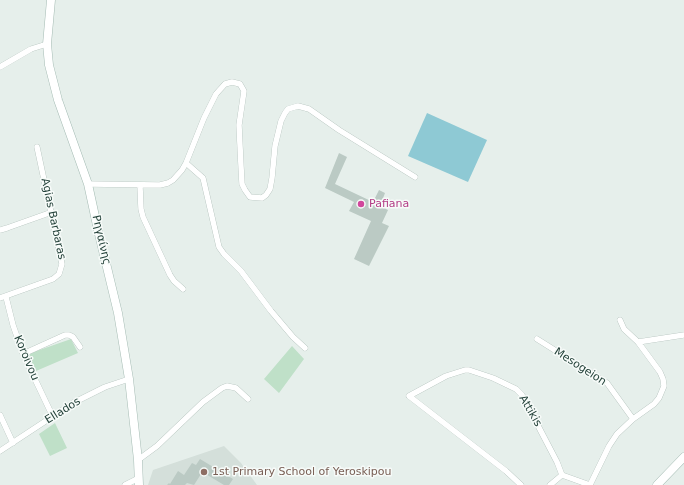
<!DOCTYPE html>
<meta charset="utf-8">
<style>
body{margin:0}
canvas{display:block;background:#e6efeb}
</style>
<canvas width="684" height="485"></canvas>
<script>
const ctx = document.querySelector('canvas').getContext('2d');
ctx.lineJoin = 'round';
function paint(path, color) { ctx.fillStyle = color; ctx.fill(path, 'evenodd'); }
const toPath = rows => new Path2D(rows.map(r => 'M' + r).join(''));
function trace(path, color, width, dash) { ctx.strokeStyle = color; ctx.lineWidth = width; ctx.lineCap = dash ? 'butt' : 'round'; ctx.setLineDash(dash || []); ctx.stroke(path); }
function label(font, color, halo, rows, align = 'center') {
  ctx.font = font + ' "DejaVu Sans",sans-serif'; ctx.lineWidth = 3; ctx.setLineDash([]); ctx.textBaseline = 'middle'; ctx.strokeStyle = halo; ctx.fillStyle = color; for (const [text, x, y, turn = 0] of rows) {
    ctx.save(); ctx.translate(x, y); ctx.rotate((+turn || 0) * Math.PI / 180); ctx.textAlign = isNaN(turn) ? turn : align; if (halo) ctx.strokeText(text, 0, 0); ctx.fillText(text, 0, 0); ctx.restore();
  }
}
paint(toPath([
 [224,446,241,463,257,485,148,485,153,470]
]), '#d4dfda');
paint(toPath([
 [71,339,78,353,36,371,28,354],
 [292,346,304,359,279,393,264,379],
 [55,423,67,448,50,456,39,434]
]), '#bfe0c8');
paint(toPath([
 [427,113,487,140,468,182,408,156]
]), '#8ec9d4');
paint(toPath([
 [339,153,347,157,335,184,373,202,379,190,385,193,380,206,388,210,382,223,389,226,369,266,354,259,371,221,349,211,354,202,325,188],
 [200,459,233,479,229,485,224,485,204,473,202,475,201,474,194,485,187,483,185,485,167,485,169,483,170,484,178,471,184,475,192,463,196,465]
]), '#bbcac4');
const street = toPath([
 [0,67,31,49,47,44],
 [186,163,203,178,219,247,224,254,241,271,271,311,293,337,305,348],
 [88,184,160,185,168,183,173,180,182,170,186,163,204,118,216,94,225,84,232,82,240,84,244,91,239,125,241,166,242,184,245,190,250,197,262,198,266,195,270,189,272,178,275,146,281,121,285,113,288,109,298,106,309,109,339,130,415,177],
 [140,186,141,209,143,217,170,275,174,281,183,289],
 [0,230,7,228,52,212],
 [6,297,13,325,23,354,53,417],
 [0,298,53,279,59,274,62,264,37,147],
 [537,339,607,383,633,419],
 [638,342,684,335],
 [23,354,65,335,69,335,73,337,80,347],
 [0,415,13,443],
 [0,451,73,403,105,387,129,379],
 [138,460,157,446,203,402,222,388,227,386,236,388,248,399],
 [125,485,139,478],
 [521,485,506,471,409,396,446,376,465,370,469,370,493,378,516,389,522,395,557,462,562,475,590,485],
 [550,485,562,475],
 [590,485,609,446,617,434,633,419,654,404,659,398,664,386,663,379,660,372,638,342,624,329,620,320]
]);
const secondary = toPath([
 [51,0,47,44,49,65,58,100,88,184,98,230,118,313,129,379,138,460,139,485],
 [657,485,684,457]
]);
trace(street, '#a8b8b2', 6);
trace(secondary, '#a4bbb3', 9);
trace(street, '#fff', 5.5);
trace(secondary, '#fff', 8);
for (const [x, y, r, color] of [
 [361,204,4,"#d1479c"],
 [204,472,4,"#8d6e63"]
]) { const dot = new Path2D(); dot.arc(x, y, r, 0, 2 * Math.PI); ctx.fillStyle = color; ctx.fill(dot); trace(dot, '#f7fbf9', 1.5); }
label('11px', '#b23c85', '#f7fbf9', [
 ["Pafiana",369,204]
], 'left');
label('11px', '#24423a', '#f7fbf9', [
 ["Agias Barbaras",53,219,78],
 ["Ρηγαίνης",101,240,77],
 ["Koroivou",26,358,67],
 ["Mesogeion",580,367,33],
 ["Ellados",63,411,-32],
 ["Attikis",530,411,60]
]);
label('11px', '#785e54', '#f7fbf9', [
 ["1st Primary School of Yeroskipou",212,472]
], 'left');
</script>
